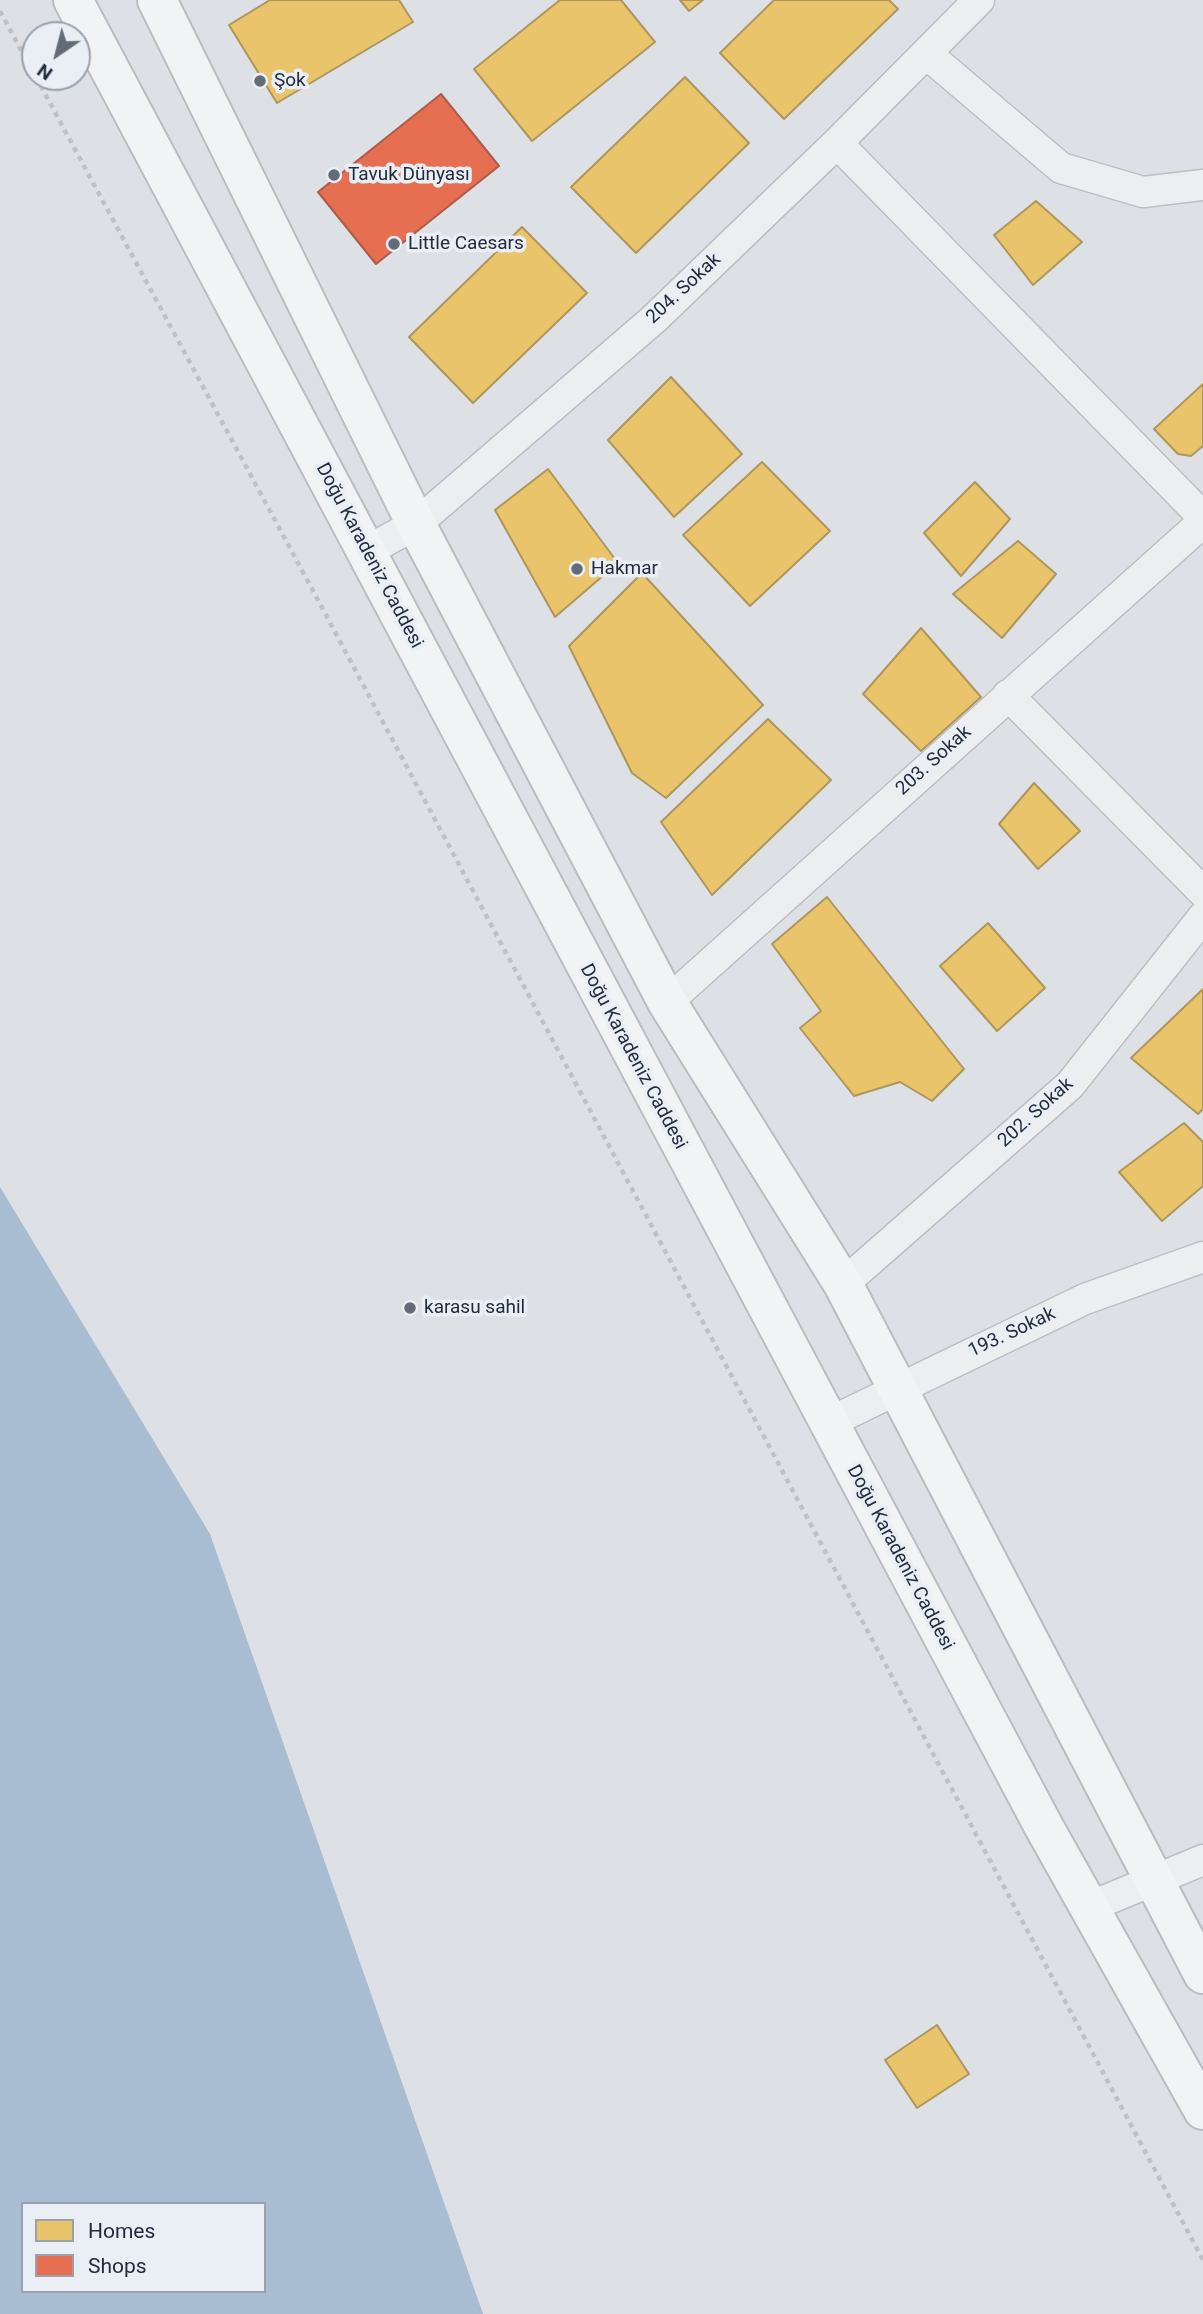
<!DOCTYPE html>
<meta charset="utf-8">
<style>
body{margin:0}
#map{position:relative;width:1203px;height:2314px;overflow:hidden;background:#dde0e4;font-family:Roboto,sans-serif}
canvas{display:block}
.legend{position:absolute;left:21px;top:2202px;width:245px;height:91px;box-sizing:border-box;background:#eaeef5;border:2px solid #9aa0ac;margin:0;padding:9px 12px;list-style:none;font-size:21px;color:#232c3e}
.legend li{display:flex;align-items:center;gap:14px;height:35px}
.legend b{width:35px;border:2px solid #9aa0ac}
.north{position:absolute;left:21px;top:21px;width:70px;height:70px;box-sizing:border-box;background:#eaeef5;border:2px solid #9aa0ac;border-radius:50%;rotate:215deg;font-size:19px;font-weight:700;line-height:28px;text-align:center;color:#232c3e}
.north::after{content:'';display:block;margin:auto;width:24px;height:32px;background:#646b78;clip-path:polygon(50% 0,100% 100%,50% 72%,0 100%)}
</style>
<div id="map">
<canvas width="1203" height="2314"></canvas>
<ul class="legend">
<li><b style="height:19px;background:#e9c46a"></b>Homes</li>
<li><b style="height:19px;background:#e76f51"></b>Shops</li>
</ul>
<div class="north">N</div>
</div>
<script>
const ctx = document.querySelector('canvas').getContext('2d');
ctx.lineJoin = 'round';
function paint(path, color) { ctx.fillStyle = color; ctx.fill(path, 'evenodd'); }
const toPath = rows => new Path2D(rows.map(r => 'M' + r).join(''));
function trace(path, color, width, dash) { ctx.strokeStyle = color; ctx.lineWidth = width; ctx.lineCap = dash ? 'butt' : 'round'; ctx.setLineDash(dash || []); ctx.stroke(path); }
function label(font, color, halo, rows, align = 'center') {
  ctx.font = font + ' Roboto,sans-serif'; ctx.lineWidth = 7; ctx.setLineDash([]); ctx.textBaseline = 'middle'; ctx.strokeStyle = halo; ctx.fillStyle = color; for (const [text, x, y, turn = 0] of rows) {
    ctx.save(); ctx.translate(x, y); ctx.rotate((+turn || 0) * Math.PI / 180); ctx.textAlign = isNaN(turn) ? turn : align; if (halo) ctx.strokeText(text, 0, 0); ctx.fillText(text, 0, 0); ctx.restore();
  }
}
paint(toPath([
 [0,1187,210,1534,483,2314,0,2314],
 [23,2204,264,2204,264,2291,23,2291]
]), '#a8bcd2');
const homes = toPath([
 [270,0,399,0,413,22,277,103,229,25,270,0],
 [560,0,621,0,655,42,532,141,474,69,560,0],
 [680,0,703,0,689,11,680,0],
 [774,0,889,0,898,9,784,119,720,53,774,0],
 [685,77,749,143,636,253,571,187,685,77],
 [1036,201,1082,242,1033,285,994,235,1036,201],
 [522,227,587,293,473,403,409,337,522,227],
 [671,377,742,454,674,517,608,440,671,377],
 [1203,384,1203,446,1191,456,1178,454,1154,429,1203,384],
 [762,462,830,531,750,606,683,535,762,462],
 [548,469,618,563,555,617,495,510,548,469],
 [975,482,1010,519,961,576,924,533,975,482],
 [1018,541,1056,574,1002,638,953,594,1018,541],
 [642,573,763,705,666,798,632,773,569,646,642,573],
 [921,628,981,697,921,751,863,694,921,628],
 [768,719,831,780,712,895,661,822,768,719],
 [1034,783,1080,831,1038,869,999,824,1034,783],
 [827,897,964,1069,932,1101,900,1082,854,1096,800,1028,821,1011,772,944,827,897],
 [988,923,1045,988,997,1031,940,966,988,923],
 [1203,989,1203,1109,1198,1114,1131,1058,1203,989],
 [1184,1123,1203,1142,1203,1186,1162,1221,1119,1172,1184,1123],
 [937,2025,969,2074,917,2108,885,2060,937,2025]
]);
paint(homes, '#e9c46a');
trace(homes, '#ae965d', 2);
const shops = toPath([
 [441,94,499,166,376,264,318,192,441,94]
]);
paint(shops, '#e76f51');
trace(shops, '#ac5b4b', 2);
const street = toPath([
 [927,54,1061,168,1143,192,1203,185],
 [837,143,1203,517],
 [367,551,416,524,654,319,837,143,979,0],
 [1008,695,1203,892],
 [667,1002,1203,522],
 [843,1284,1070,1085,1203,917],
 [828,1423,1085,1299,1203,1257],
 [1089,1907,1203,1860]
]);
const primary = toPath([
 [73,0,1044,1827,1203,2110],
 [157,0,416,524,667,1002,843,1284,1203,1974]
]);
trace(street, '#bbbec2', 33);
trace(primary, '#b9bdc2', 42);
trace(toPath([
 [0,11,35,76],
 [36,77,311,587,1203,2260]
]), '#bfc1c7', 4.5, [5, 5]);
trace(street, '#edeef0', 30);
trace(primary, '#f2f3f4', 38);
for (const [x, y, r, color] of [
 [260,81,7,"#646b78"],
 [334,175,7,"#646b78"],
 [394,244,7,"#646b78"],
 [577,569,7,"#646b78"],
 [410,1308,7,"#646b78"]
]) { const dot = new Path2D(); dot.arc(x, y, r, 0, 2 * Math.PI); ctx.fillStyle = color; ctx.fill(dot); trace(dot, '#eaeef5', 2.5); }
label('19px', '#232c3e', '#eaeef5', [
 ["Şok",274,81],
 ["Tavuk Dünyası",348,175],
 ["Little Caesars",408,244],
 ["Hakmar",591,569],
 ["karasu sahil",424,1308]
], 'left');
label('19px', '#232c3e', '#eaeef5', [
 ["204. Sokak",684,289,-43],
 ["Doğu Karadeniz Caddesi",369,556,62],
 ["203. Sokak",934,761,-42],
 ["Doğu Karadeniz Caddesi",633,1057,62],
 ["202. Sokak",1036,1113,-42],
 ["193. Sokak",1012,1333,-25],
 ["Doğu Karadeniz Caddesi",900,1558,62]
]);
</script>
